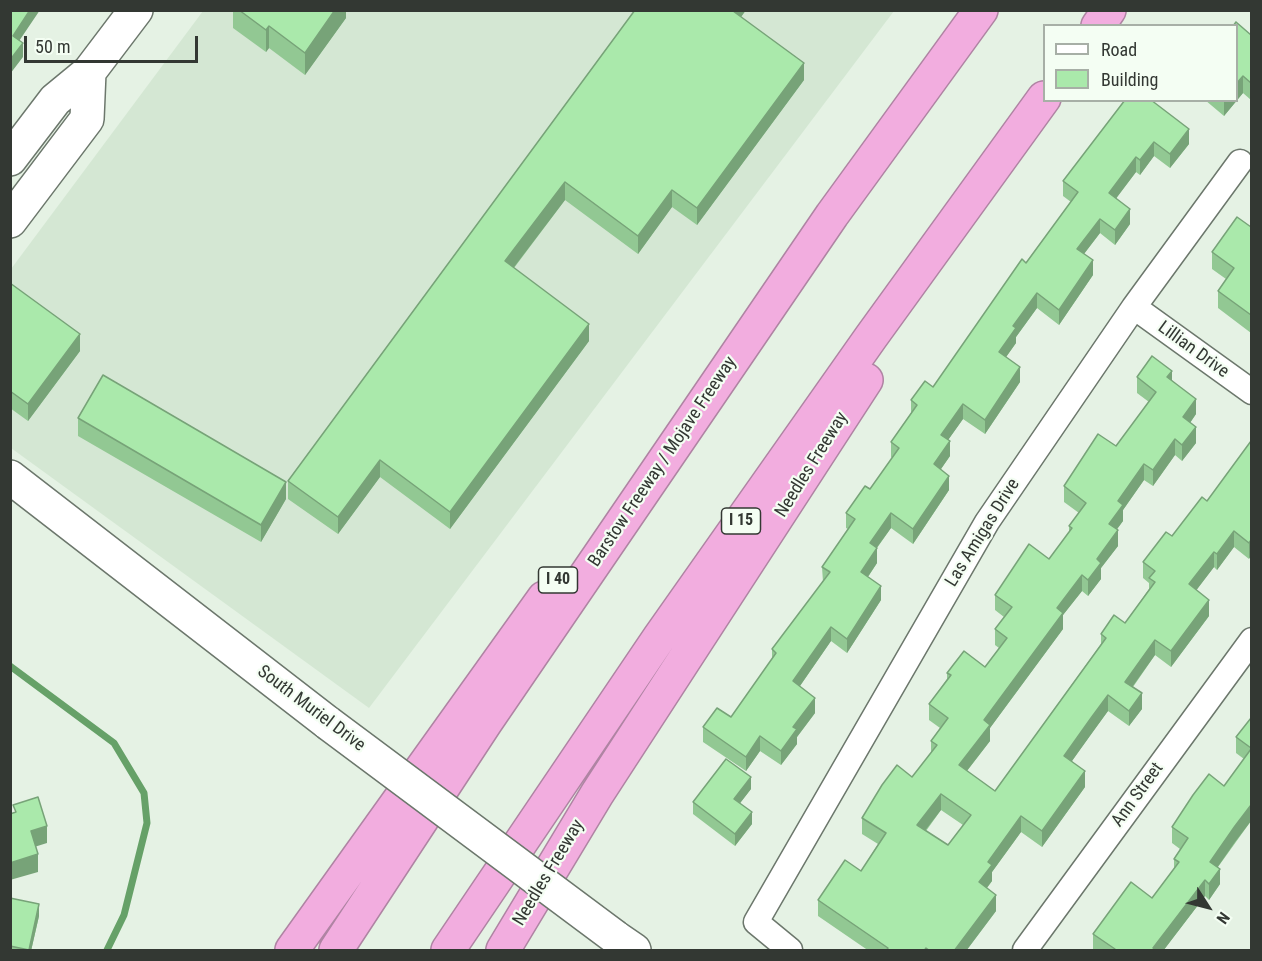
<!DOCTYPE html>
<style>
body{margin:0}
#map{position:relative;width:1262px;height:961px;overflow:hidden;background:#e5f2e4;font-family:"Roboto Condensed",sans-serif}
canvas{display:block}
.frame{position:absolute;inset:0;border:12px solid #333833;pointer-events:none}
.legend{position:absolute;left:1043px;top:24px;width:195px;height:78px;box-sizing:border-box;background:#f4fef3;border:2px solid #a7afa6;margin:0;padding:8px 10px;list-style:none;font-size:18px;color:#333833}
.legend li{display:flex;align-items:center;gap:12px;height:30px}
.legend b{width:30px;border:2px solid #a7afa6}
.north{position:absolute;left:1178px;top:877px;width:60px;height:60px;-webkit-text-stroke:4px #f4fef3;paint-order:stroke;rotate:126deg;font-size:16px;font-weight:700;line-height:24px;text-align:center;color:#333833}
.north::after{content:'';display:block;margin:auto;width:21px;height:27px;background:#333833;clip-path:polygon(50% 0,100% 100%,50% 72%,0 100%)}
.scale{position:absolute;left:24px;top:36px;width:174px;height:27px;box-sizing:border-box;border:3px solid #333833;border-top:0;padding-left:8px;font-size:18px;line-height:21px;white-space:nowrap;color:#333833;-webkit-text-stroke:4px #f4fef3;paint-order:stroke}
</style>
<div id="map">
<canvas width="1262" height="961"></canvas>
<div class="frame"></div>
<ul class="legend">
<li><b style="height:8px;background:#fff"></b>Road</li>
<li><b style="height:16px;background:#aae9ab"></b>Building</li>
</ul>
<div class="north">N</div>
<div class="scale">50 m</div>
</div>
<script>
const ctx = document.querySelector('canvas').getContext('2d');
ctx.lineJoin = 'round';
function paint(path, color) { ctx.fillStyle = color; ctx.fill(path, 'evenodd'); }
const toPath = rows => new Path2D(rows.map(r => 'M' + r).join(''));
function trace(path, color, width, dash) { ctx.strokeStyle = color; ctx.lineWidth = width; ctx.lineCap = dash ? 'butt' : 'round'; ctx.setLineDash(dash || []); ctx.stroke(path); }
function label(font, color, halo, rows, align = 'center') {
  ctx.font = font + ' "Roboto Condensed",sans-serif'; ctx.lineWidth = 4.5; ctx.setLineDash([]); ctx.textBaseline = 'middle'; ctx.strokeStyle = halo; ctx.fillStyle = color; for (const [text, x, y, turn = 0] of rows) {
    ctx.save(); ctx.translate(x, y); ctx.rotate((+turn || 0) * Math.PI / 180); ctx.textAlign = isNaN(turn) ? turn : align; if (halo) ctx.strokeText(text, 0, 0); ctx.fillText(text, 0, 0); ctx.restore();
  }
}
paint(toPath([
 [203,11,894,11,369,708,11,448,11,269]
]), '#d4e7d3');
trace(toPath([
 [10,666,114,743,144,793,147,823,124,915,107,950]
]), '#66a168', 7);
const street = toPath([
 [1134,307,1252,392],
 [790,950,756,922,987,522,1134,307,1240,162],
 [1025,950,1252,640]
]);
const secondary = toPath([
 [10,159,55,100,89,72,136,10],
 [10,221,87,119,89,72],
 [10,477,328,723],
 [615,937,634,950]
]);
const highway = toPath([
 [1098,26,1109,10],
 [292,950,544,598],
 [336,950,485,723,832,215,981,10],
 [448,950,659,638,871,337,1044,98],
 [503,950,597,794,866,380]
]);
trace(street, '#6c776c', 27);
trace(secondary, '#6c776c', 36);
trace(highway, '#af84a3', 36);
trace(street, '#fff', 24);
trace(secondary, '#fff', 33);
trace(highway, '#f2addf', 33);
const secondaryBridge = toPath([
 [328,723,615,937]
]);
trace(secondaryBridge, '#6c776c', 36, []);
trace(secondaryBridge, '#fff', 33);
paint(toPath([
 [233,10,346,10,346,18,305,75,269,48,266,52,233,28],
 [635,10,746,10,741,17,804,80,697,225,672,207,638,254,565,200,514,268,589,341,450,529,380,477,338,534,288,499,288,481],
 [1251,35,1251,100,1243,93,1224,116,1205,100,1236,100],
 [1125,100,1189,144,1170,168,1154,156,1140,175,1136,172,1116,198,1130,224,1115,245,1100,233,1084,254,1093,275,1059,325,1037,308,1016,337,1016,343,1006,357,1020,382,985,434,963,419,948,440,950,456,941,469,949,490,913,544,891,528,877,548,877,563,868,577,881,600,847,653,831,641,800,686,815,713,797,737,797,744,781,765,760,751,746,771,703,742,703,727,731,717,772,659,772,649,823,582,822,567,848,529,846,528,846,513,870,489,892,458,891,457,891,442,911,413,911,400,933,387,1071,202,1063,196,1063,181],
 [1251,227,1251,333,1218,308,1218,291,1226,279,1212,269,1212,252],
 [10,283,80,351,28,421,10,408],
 [1137,377,1172,380,1196,414,1190,423,1196,443,1182,461,1175,455,1153,486,1144,480,1123,510,1123,521,1117,529,1118,546,1101,568,1101,579,1088,596,1082,591,1063,615,1063,629,990,728,990,741,967,771,995,791,1101,644,1101,634,1125,623,1149,589,1149,583,1143,578,1143,562,1172,536,1207,501,1251,441,1249,559,1234,547,1217,570,1214,567,1196,590,1209,616,1171,667,1155,655,1133,687,1142,709,1129,726,1108,711,1091,734,1072,761,1085,787,1042,847,1021,832,992,872,992,881,987,888,996,911,966,951,869,951,818,916,818,900,861,871,878,844,862,834,862,818,912,777,931,753,931,741,940,728,929,720,929,704,947,679,947,673,985,667,999,648,995,645,995,629,1004,617,995,610,995,595,1049,559,1069,532,1069,526,1079,513,1064,502,1064,486,1116,446,1149,402,1137,393],
 [941,810,963,825,948,845,926,831],
 [78,418,286,499,261,542,78,436],
 [1251,718,1251,821,1218,867,1220,884,1209,900,1205,896,1163,951,1094,951,1093,950,1093,934,1152,898,1174,869,1174,859,1180,849,1172,843,1172,827,1224,786,1244,759,1236,753,1236,737],
 [751,789,740,803,752,824,735,846,693,814,693,802],
 [10,898,39,916,31,951,10,951]
]), '#92c893');
paint(toPath([
 [30,10,40,10,13,50,13,36],
 [335,10,346,10,346,18,305,75,305,53],
 [733,10,746,10,733,28],
 [269,26,269,48,266,52,266,30],
 [23,43,23,57,10,74,10,60],
 [804,63,804,80,697,225,697,208],
 [1243,76,1243,93,1224,116,1224,100,1236,100,1236,84],
 [1189,129,1189,144,1170,168,1170,154],
 [1154,142,1154,156,1140,175,1140,160],
 [1136,157,1136,172,1109,208,1109,193],
 [565,182,565,200,505,279,505,261],
 [672,190,672,207,638,254,638,236],
 [1130,209,1130,224,1115,245,1115,230],
 [1100,219,1100,233,1077,263,1077,249],
 [1093,260,1093,275,1059,325,1059,310],
 [1037,293,1037,308,1016,337,1016,343,999,367,999,352,1013,326],
 [589,324,589,341,450,529,450,512],
 [80,334,80,351,28,421,28,404],
 [1020,367,1020,382,985,434,985,420],
 [1172,371,1172,387,1167,377],
 [1196,399,1196,414,1183,433,1183,417],
 [963,404,963,419,941,450,941,435],
 [1196,427,1196,443,1182,461,1182,445],
 [1175,439,1175,455,1153,486,1153,470],
 [950,441,950,456,934,479,934,464],
 [380,460,380,477,338,534,338,517],
 [1144,464,1144,480,1123,510,1123,521,1109,540,1109,524,1118,501],
 [949,476,949,490,913,544,913,529],
 [286,482,286,499,261,542,261,525],
 [891,513,891,528,870,557,870,543],
 [1118,530,1118,546,1101,568,1101,579,1088,596,1088,580,1097,559],
 [1234,531,1234,547,1217,570,1217,554],
 [1251,540,1251,556,1249,559,1249,543],
 [877,548,877,563,861,587,861,572],
 [1214,552,1214,567,1189,600,1189,584],
 [1082,575,1082,591,1063,615,1063,629,990,728,990,741,959,781,959,765,984,720,1057,608],
 [881,586,881,600,847,653,847,639],
 [1209,600,1209,616,1171,667,1171,651],
 [831,627,831,641,793,696,793,681],
 [1155,640,1155,655,1125,697,1125,682],
 [1142,693,1142,709,1129,726,1129,711],
 [1108,695,1108,711,1064,772,1064,756],
 [815,698,815,713,797,737,797,744,781,765,781,751,793,727],
 [760,736,760,751,746,771,746,757],
 [1085,771,1085,787,1042,847,1042,831],
 [751,777,751,789,734,811,734,799],
 [941,794,941,810,917,841,917,825],
 [1251,805,1251,821,1235,842,1210,878,1210,862,1235,826],
 [752,812,752,824,735,846,735,834],
 [1021,816,1021,832,992,872,992,881,979,898,979,882,988,862],
 [47,826,47,843,31,848,31,831],
 [38,854,38,872,10,880,10,863],
 [1220,869,1220,884,1209,900,1209,884],
 [1205,880,1205,896,1163,951,1153,951,1153,948],
 [996,895,996,911,966,951,954,951],
 [39,904,39,916,31,951,29,951]
]), '#77a378');
const building = toPath([
 [10,10,30,10,13,36,23,43,10,60,10,10],
 [239,10,335,10,305,53,269,26,266,30,239,10],
 [635,10,733,10,733,11,804,63,697,208,672,190,638,236,565,182,505,261,589,324,450,512,380,460,338,517,288,481,635,10],
 [1236,22,1251,35,1251,83,1243,76,1236,84,1236,26,1233,26,1236,22],
 [1125,100,1151,100,1189,129,1170,154,1154,142,1140,160,1136,157,1109,193,1130,209,1115,230,1100,219,1077,249,1093,260,1059,310,1037,293,1013,326,1016,328,999,352,1020,367,985,420,963,404,941,435,950,441,934,464,949,476,913,529,891,513,870,543,877,548,861,572,881,586,847,639,831,627,793,681,815,698,793,727,797,729,781,751,760,736,746,757,703,727,717,708,731,717,776,653,772,649,830,572,822,567,855,519,846,513,865,486,870,489,899,448,891,442,917,405,911,400,925,381,933,387,1022,259,1026,263,1078,192,1063,181,1125,100],
 [1237,217,1251,227,1251,315,1218,291,1234,268,1212,252,1237,217],
 [10,283,80,334,28,404,10,391,10,283],
 [1152,356,1172,371,1167,377,1196,399,1183,417,1196,427,1182,445,1175,439,1153,470,1144,464,1118,501,1123,505,1109,524,1118,530,1097,559,1101,563,1088,580,1082,575,1057,608,1063,613,984,720,990,725,959,765,995,791,1106,638,1101,634,1114,615,1125,623,1155,582,1149,578,1155,571,1143,562,1166,532,1172,536,1202,497,1207,501,1251,441,1251,540,1249,543,1234,531,1217,554,1214,552,1189,584,1209,600,1171,651,1155,640,1125,682,1142,693,1129,711,1108,695,1091,718,1064,756,1085,771,1042,831,1021,816,988,862,992,865,979,882,996,895,954,951,930,951,926,948,924,951,886,951,888,948,818,900,845,860,861,871,886,833,862,818,882,785,897,765,912,777,937,745,931,741,948,718,929,704,951,675,947,673,964,651,985,667,1007,638,995,629,1012,607,995,595,1029,544,1049,559,1072,528,1069,526,1086,503,1064,486,1098,434,1116,446,1156,392,1137,377,1152,356],
 [941,794,971,815,948,845,917,825,941,794],
 [103,375,286,482,261,525,78,418,103,375],
 [1251,718,1251,748,1236,737,1251,718],
 [1251,749,1251,805,1235,826,1210,862,1220,869,1209,884,1205,880,1153,948,1157,951,1114,951,1115,949,1093,934,1131,882,1152,898,1179,862,1174,859,1188,838,1172,827,1193,795,1209,774,1224,786,1251,749],
 [726,759,751,777,734,799,752,812,735,834,693,802,726,759],
 [38,797,47,826,31,831,38,854,10,863,10,814,16,812,13,805,38,797],
 [10,898,39,904,29,950,10,946,10,898]
]);
paint(building, '#aae9ab');
trace(building, '#77a378', 1.5);
for (const [x, y, w] of [
 [741,521,39],
 [558,580,39]
]) { const box = new Path2D(); box.roundRect(x - w / 2, y - 13, w, 26, 4.5); ctx.fillStyle = '#f4fef3'; ctx.fill(box); trace(box, '#333833', 1.5); }
label('bold 16px', '#333833', null, [
 ["I 15",741,521],
 ["I 40",558,580]
]);
label('18px', '#333833', '#f4fef3', [
 ["Lillian Drive",1193,350,36],
 ["Barstow Freeway / Mojave Freeway",663,462,-56],
 ["Needles Freeway",812,465,-58],
 ["Las Amigas Drive",983,533,-58],
 ["South Muriel Drive",311,709,37],
 ["Ann Street",1138,795,-54],
 ["Needles Freeway",549,873,-59]
]);
</script>
